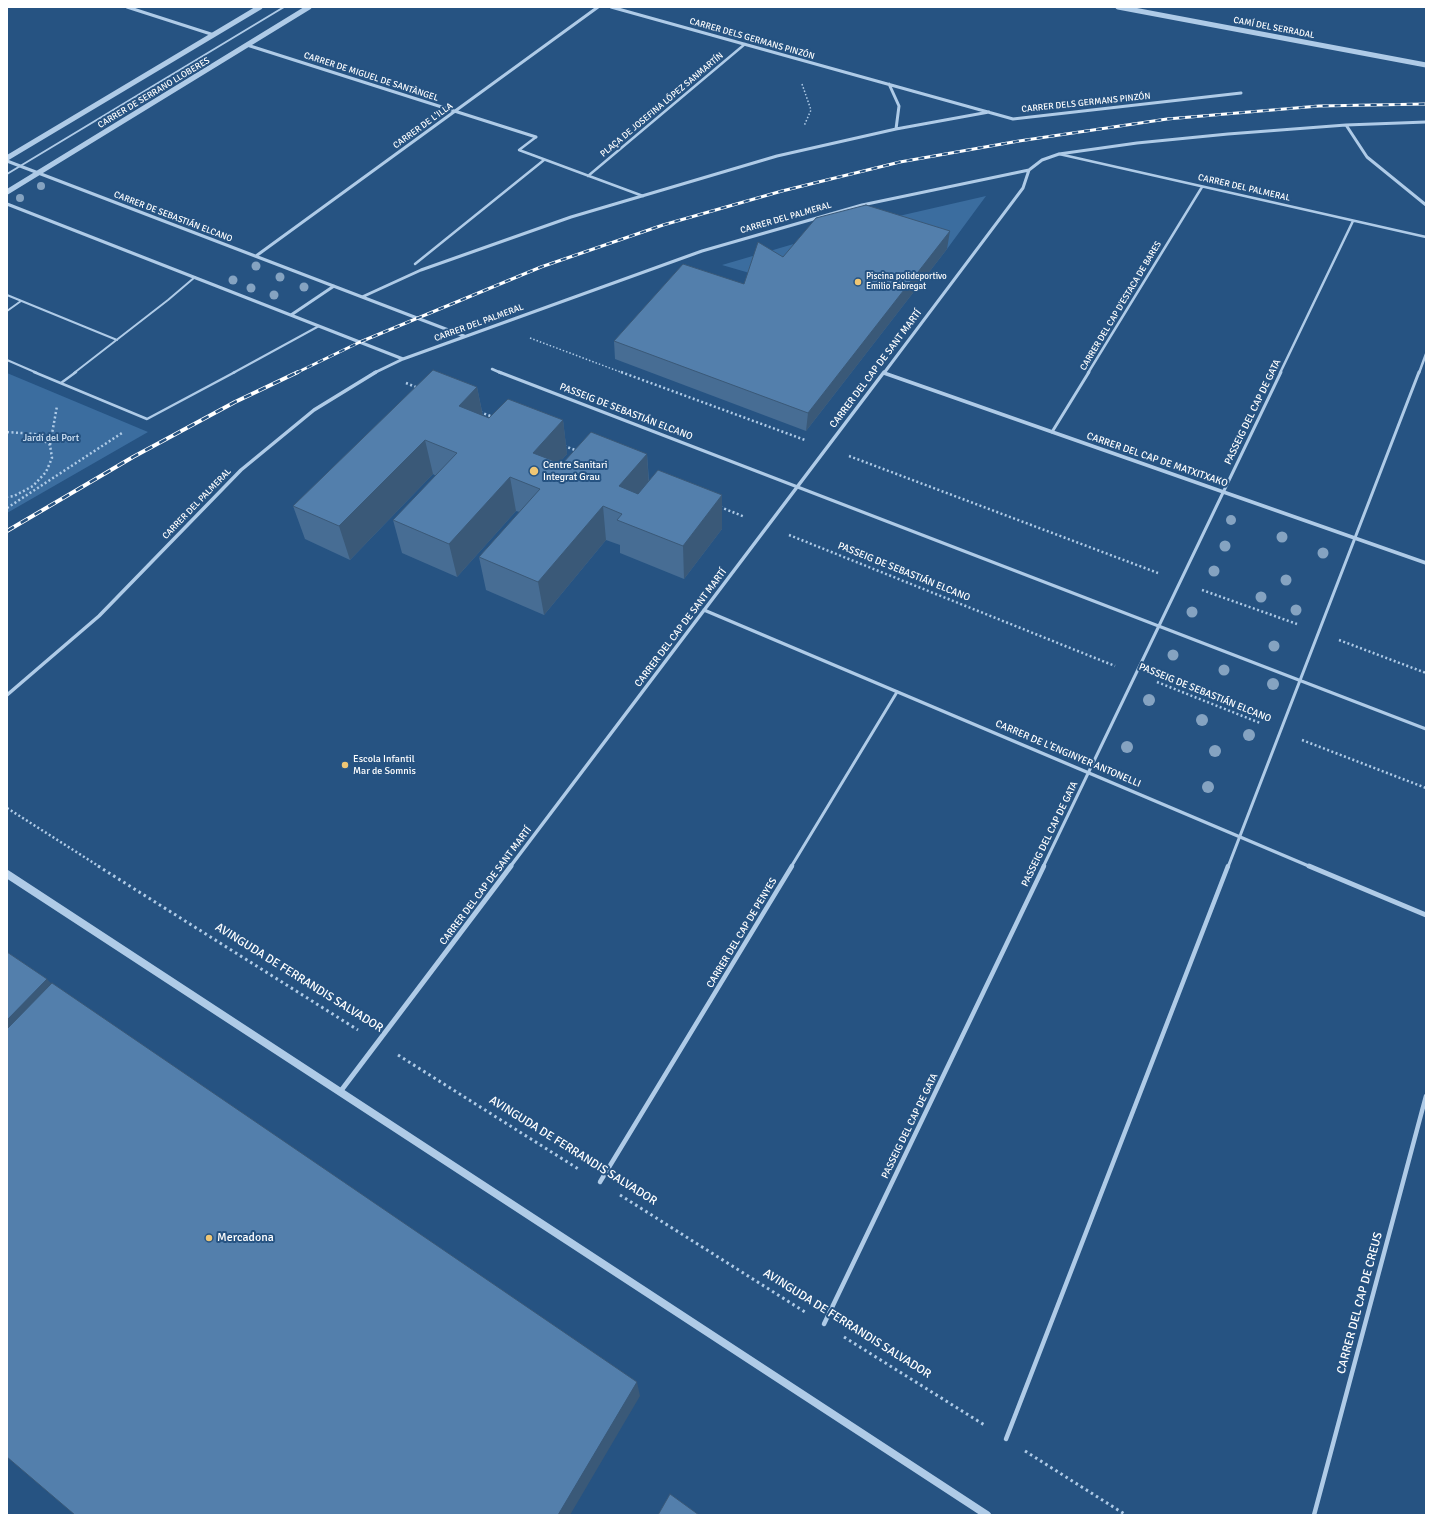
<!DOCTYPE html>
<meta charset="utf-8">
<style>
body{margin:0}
#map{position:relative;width:1433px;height:1522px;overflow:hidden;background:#265382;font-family:Signika,sans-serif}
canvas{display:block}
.frame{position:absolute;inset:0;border:8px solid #fff;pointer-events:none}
</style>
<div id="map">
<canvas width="1433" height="1522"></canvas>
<div class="frame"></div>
</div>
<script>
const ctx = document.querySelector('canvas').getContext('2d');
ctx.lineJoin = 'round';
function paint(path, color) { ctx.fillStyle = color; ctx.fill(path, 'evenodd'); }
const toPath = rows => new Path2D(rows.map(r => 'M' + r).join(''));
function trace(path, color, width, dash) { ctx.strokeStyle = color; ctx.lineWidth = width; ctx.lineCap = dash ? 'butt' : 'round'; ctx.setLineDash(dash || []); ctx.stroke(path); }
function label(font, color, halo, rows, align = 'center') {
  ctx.font = font + ' Signika,sans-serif'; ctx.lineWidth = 4; ctx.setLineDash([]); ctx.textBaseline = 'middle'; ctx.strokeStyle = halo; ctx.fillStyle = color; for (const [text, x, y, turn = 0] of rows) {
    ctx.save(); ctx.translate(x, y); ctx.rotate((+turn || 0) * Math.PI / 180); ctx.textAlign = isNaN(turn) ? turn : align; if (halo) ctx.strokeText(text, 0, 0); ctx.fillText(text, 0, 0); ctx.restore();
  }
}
paint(toPath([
 [986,196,947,249,864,224],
 [797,243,779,265,753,274,722,265],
 [7,373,148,432,7,513]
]), '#3b6d9f');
trace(toPath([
 [802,84,811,110,804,126],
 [530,338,623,373]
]), '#afcbe7', 1.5, [1.5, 2]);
trace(toPath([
 [621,372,805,440],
 [406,383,418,388],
 [480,412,493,417],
 [7,432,35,434,50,445,52,458,46,472,33,486,14,496,7,497],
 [50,445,57,406],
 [564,446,578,451],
 [849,456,1158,573],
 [720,507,745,517],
 [7,508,122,433],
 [789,535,1115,666],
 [1202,590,1297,624],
 [1339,640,1426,673],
 [1157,682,1260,723],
 [1302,740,1426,788],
 [7,808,100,867]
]), '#afcbe7', 2.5, [2, 2.5]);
trace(toPath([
 [98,866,358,1030],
 [398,1055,580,1170],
 [620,1195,805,1312],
 [844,1337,986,1426],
 [1025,1451,1126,1515]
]), '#afcbe7', 3, [2.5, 3.5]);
trace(toPath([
 [7,174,284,7],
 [7,295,117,340],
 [7,311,21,301],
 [7,360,37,373],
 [74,373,168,300,195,277],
 [233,373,319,326]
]), '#afcbe7', 2);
trace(toPath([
 [34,372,147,419,235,372],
 [61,383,76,372]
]), '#afcbe7', 2.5);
trace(toPath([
 [536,137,519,150,643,196],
 [1059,154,1426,237],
 [588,176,745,44],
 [415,264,544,160],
 [492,369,501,373],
 [1088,373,1202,187],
 [1280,373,1353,221],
 [1419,373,1426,354]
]), '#afcbe7', 2.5);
trace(toPath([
 [499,372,1426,729],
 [1052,432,1089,372],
 [791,867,897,692],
 [1043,867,1281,372],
 [1228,867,1419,372]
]), '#afcbe7', 3);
trace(toPath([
 [600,1182,792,866],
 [824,1324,1044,866],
 [1006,1439,1228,866],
 [1314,1515,1426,1096]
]), '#afcbe7', 4.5);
trace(toPath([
 [127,7,214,35],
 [611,7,1013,119,1241,93],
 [247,45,536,137],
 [889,84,899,106,896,129],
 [1346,125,1367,157,1426,205],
 [7,161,464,336],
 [7,204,403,359],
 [256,256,598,7],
 [362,297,421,270,571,217,777,156,896,129,989,112],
 [291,315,334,286],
 [374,373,403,359,702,251,862,205,1029,170,1042,160,1059,154,1137,143,1228,134,1346,125,1426,122],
 [884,373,1023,188,1029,170]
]), '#afcbe7', 3);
trace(toPath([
 [884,373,1426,563],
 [704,610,1311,867],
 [7,695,99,616,241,470,314,410,376,372],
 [510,867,884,372]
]), '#afcbe7', 3.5);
trace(toPath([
 [1309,866,1426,915],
 [340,1092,511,866]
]), '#afcbe7', 5);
trace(toPath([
 [1118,7,1426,65],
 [7,158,260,7],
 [7,192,309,7]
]), '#afcbe7', 5);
trace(toPath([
 [7,874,987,1515]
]), '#afcbe7', 8);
const railFar1 = toPath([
 [296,373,360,342,541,267,663,225,782,191,900,162,1019,141,1167,119,1319,106,1426,104]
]);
const rail = toPath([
 [7,531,133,457,235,402,298,372]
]);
trace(railFar1, '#fff', 3);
trace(rail, '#fff', 4);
trace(railFar1, '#265382', 2, [6]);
trace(rail, '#265382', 2.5, [8]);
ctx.fillStyle = '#85a3c1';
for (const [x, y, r] of [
 [41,186,4],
 [20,198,4],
 [256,266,4.5],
 [280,277,4.5],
 [233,280,4.5],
 [304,287,4.5],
 [251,288,4.5],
 [274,295,4.5],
 [1231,520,5],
 [1282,537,5.5],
 [1225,546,5.5],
 [1323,553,5.5],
 [1214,571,5.5],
 [1286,580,5.5],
 [1261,597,5.5],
 [1296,610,5.5],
 [1192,612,5.5],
 [1274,646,5.5],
 [1173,655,5.5],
 [1224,670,5.5],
 [1273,684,6],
 [1149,700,6],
 [1202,720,6],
 [1249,735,6],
 [1127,747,6],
 [1215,751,6],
 [1208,787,6]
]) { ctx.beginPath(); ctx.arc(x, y, r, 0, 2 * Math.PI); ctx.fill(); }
paint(toPath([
 [947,249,806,431,615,359,614,341,744,284,783,257],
 [477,387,483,416,489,418,563,420,567,454,559,463,562,464,647,454,649,481,722,495,722,529,684,579,620,553,620,545,606,540,544,615,486,590,479,557,520,512,516,511,457,577,402,553,393,520,436,476,433,474,350,560,305,539,293,506]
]), '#476d94');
paint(toPath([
 [950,231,947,249,806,431,808,413],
 [477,387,484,422,459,406],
 [563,420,567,454,538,487,533,453],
 [425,440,433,474,350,560,339,526],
 [647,454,649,488,622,520,619,486],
 [510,477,516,511,457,577,449,544],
 [722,495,722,529,684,579,683,546],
 [603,506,606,540,544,615,538,582],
 [47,979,66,999,7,1060,7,1020],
 [637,1382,640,1396,570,1515,558,1515]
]), '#3a5978');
const building = toPath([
 [866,205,950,231,808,413,614,341,683,264,744,284,758,242,783,257,816,218,866,205],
 [433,370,477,387,459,406,489,418,508,399,563,420,533,453,562,464,591,432,647,454,619,486,638,494,658,470,722,495,683,546,617,520,622,514,603,506,538,582,479,557,540,489,510,477,449,544,393,520,457,453,425,440,339,526,293,506,433,370],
 [7,952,47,979,7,1020,7,952],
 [52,983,637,1382,558,1515,75,1515,7,1457,7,1029,52,983],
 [670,1494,699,1515,658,1515,670,1494]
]);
paint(building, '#537fac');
trace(building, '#3a5978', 1);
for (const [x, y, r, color] of [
 [858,282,4,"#efc674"],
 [534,471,5,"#efc674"],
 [345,765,4,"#efc674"],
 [209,1238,4,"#efc674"]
]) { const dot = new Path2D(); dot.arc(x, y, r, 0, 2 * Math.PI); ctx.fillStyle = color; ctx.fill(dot); trace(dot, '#265382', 1.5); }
label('9px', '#fff', '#265382', [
 ["CAMÍ DEL SERRADAL",1274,28,11],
 ["CARRER DELS GERMANS PINZÓN",752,39,16],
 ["CARRER DE MIGUEL DE SANTÀNGEL",371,77,18],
 ["CARRER DE SERRANO LLOBERES",154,93,-31],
 ["CARRER DELS GERMANS PINZÓN",1086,103,-6],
 ["PLAÇA DE JOSEFINA LÓPEZ SANMARTÍN",662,105,-40],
 ["CARRER DE L'ILLA",423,126,-36],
 ["CARRER DEL PALMERAL",1244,188,13],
 ["CARRER DE SEBASTIÁN ELCANO",173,217,21],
 ["CARRER DEL PALMERAL",786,218,-16],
 ["CARRER DEL CAP D'ESTACA DE BARES",1121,306,-59],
 ["CARRER DEL PALMERAL",479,323,-20],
 ["CARRER DEL PALMERAL",197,504,-46]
]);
label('9px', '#fff', '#265382', [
 ["Piscina polideportivo",866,277],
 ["Emilio Fabregat",866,287]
], 'left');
label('10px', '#fff', '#265382', [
 ["CARRER DEL CAP DE SANT MARTÍ",876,369,-53],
 ["PASSEIG DE SEBASTIÁN ELCANO",626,412,21],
 ["PASSEIG DEL CAP DE GATA",1253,412,-64],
 ["CARRER DEL CAP DE MATXITXAKO",1157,460,19],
 ["PASSEIG DE SEBASTIÁN ELCANO",904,572,22],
 ["CARRER DEL CAP DE SANT MARTÍ",681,628,-53],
 ["PASSEIG DE SEBASTIÁN ELCANO",1205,693,22],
 ["CARRER DE L'ENGINYER ANTONELLI",1068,754,23],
 ["PASSEIG DEL CAP DE GATA",1050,834,-64],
 ["CARRER DEL CAP DE SANT MARTÍ",486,886,-53],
 ["CARRER DEL CAP DE PENYES",742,933,-59],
 ["PASSEIG DEL CAP DE GATA",910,1126,-64]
]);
label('10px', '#d2e4f5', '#265382', [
 ["Jardí del Port",51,438]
]);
label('10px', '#fff', '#265382', [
 ["Centre Sanitari",543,465],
 ["Integrat Grau",543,477],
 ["Escola Infantil",353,759],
 ["Mar de Somnis",353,771]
], 'left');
label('12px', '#fff', '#265382', [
 ["AVINGUDA DE FERRANDIS SALVADOR",299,978,32],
 ["AVINGUDA DE FERRANDIS SALVADOR",573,1151,32],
 ["CARRER DEL CAP DE CREUS",1360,1303,-75],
 ["AVINGUDA DE FERRANDIS SALVADOR",847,1324,32]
]);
label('12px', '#fff', '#265382', [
 ["Mercadona",217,1238]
], 'left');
</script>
